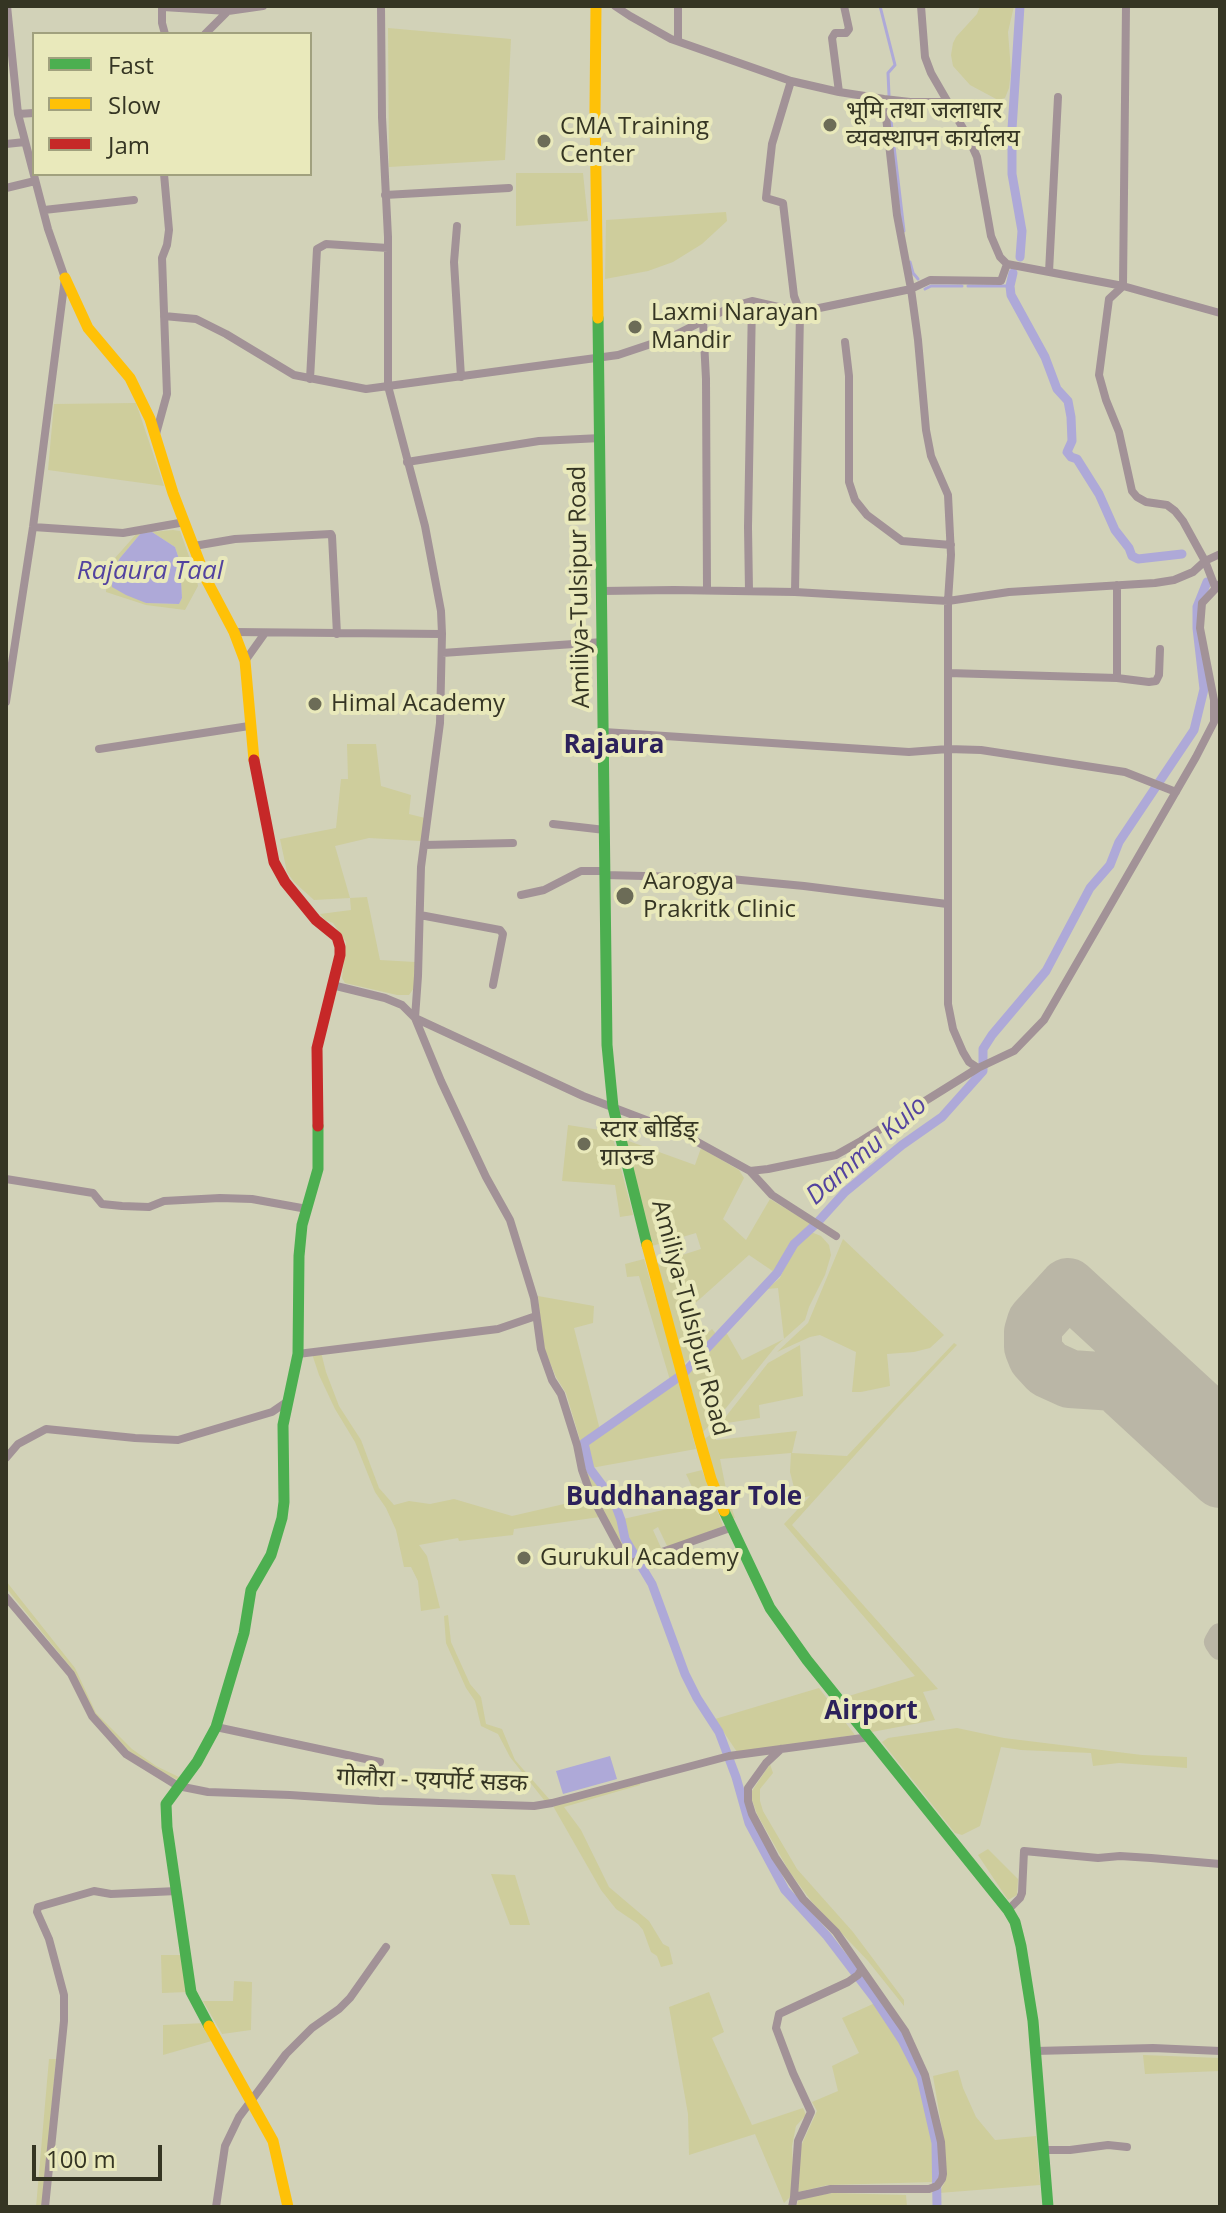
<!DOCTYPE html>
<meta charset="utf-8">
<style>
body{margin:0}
#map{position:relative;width:1226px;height:2213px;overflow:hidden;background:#d2d2b8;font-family:"Open Sans",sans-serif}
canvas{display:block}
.frame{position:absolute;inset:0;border:8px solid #353523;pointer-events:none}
.legend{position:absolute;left:32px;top:32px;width:280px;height:144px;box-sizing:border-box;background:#e9e9bb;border:2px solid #a1a17e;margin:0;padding:10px 14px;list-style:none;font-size:24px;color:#353523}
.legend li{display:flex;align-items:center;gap:16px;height:40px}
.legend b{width:40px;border:2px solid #a1a17e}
.scale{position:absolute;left:32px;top:2145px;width:130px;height:36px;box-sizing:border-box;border:4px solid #353523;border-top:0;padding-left:10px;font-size:24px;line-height:28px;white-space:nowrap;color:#353523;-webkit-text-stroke:6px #e9e9bb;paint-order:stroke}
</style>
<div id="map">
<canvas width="1226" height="2213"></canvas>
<div class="frame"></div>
<ul class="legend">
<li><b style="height:10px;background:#4caf50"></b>Fast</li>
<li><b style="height:10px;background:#ffc107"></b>Slow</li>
<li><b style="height:10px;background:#c62828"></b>Jam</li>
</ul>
<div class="scale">100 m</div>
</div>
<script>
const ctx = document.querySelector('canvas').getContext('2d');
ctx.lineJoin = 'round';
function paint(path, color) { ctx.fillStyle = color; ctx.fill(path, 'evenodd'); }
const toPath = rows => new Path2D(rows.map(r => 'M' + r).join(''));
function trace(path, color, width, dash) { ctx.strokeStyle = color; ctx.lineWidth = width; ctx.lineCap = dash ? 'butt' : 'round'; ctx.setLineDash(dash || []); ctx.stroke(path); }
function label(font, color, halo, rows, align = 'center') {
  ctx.font = font + ' "Open Sans","Noto Sans Devanagari",sans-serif'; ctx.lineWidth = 8; ctx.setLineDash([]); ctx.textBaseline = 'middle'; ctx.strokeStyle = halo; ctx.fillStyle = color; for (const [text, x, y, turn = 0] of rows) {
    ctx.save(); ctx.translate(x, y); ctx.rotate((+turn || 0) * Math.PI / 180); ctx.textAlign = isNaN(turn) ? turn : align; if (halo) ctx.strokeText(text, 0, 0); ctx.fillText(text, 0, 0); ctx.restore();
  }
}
paint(toPath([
 [980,6,1014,6,1008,32,1011,71,1009,88,1005,98,998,100,970,85,953,66,951,55,953,43,956,37,977,14],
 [388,28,511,39,505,160,389,167],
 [516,173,583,173,588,221,516,226],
 [726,212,727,221,702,244,673,262,648,271,605,279,606,220],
 [136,403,164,486,48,470,54,404],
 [173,530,180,531,196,576,198,586,185,610,146,605,106,592,108,570,115,558,138,532,141,533,120,558,112,571,111,582,146,603,179,604,182,598,180,562,175,547,152,532],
 [347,744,376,744,381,786,411,795,409,814,425,818,421,841,369,838,335,846,350,898,367,897,380,960,415,962,414,988,409,995,397,995,345,983,342,978,346,942,333,923,325,920,320,914,351,910,350,898,314,900,294,882,287,872,280,839,336,828,341,779,348,779],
 [568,1125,600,1130,611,1130,633,1215,620,1217,615,1185,562,1181],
 [623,1139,695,1165,701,1148,739,1170,744,1178,723,1219,746,1240,770,1199,813,1225,789,1246,774,1272,749,1255,682,1315,693,1346,712,1329,716,1334,684,1364,657,1263,701,1249,696,1233,652,1246],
 [811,1232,821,1236,829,1245,831,1255,825,1275,809,1307,805,1320,776,1346,726,1408,703,1432,687,1372,726,1332,742,1360,784,1339,778,1288,767,1289,780,1278,794,1246],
 [843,1239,944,1335,930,1348,914,1352,887,1354,890,1386,861,1392,852,1392,856,1352,820,1335,810,1337,777,1352,808,1323],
 [644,1259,678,1375,670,1380,639,1276,627,1277,625,1264],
 [538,1296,594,1306,593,1323,574,1328,600,1430,583,1442,584,1453,588,1469,617,1513,623,1540,634,1559,628,1560,594,1495,582,1457,581,1443,566,1393,556,1377,543,1346],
 [954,1343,957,1345,900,1405,792,1525,938,1689,923,1692,935,1720,872,1732,842,1698,915,1676,784,1524,810,1496,797,1499,790,1472,791,1453,720,1459,727,1494,735,1518,730,1519,703,1440,714,1432,716,1440,797,1431,792,1453,847,1456],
 [800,1345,803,1396,759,1405,760,1418,720,1424,768,1363],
 [321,1352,326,1372,339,1406,361,1440,379,1488,394,1505,409,1501,430,1504,454,1499,512,1516,590,1498,596,1513,600,1517,514,1529,513,1535,459,1541,458,1538,419,1545,427,1556,440,1608,421,1611,418,1581,411,1567,404,1567,396,1530,386,1508,375,1492,355,1442,335,1409,319,1375,312,1354],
 [678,1380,696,1449,591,1468,586,1444],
 [702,1470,723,1526,668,1548,658,1527,653,1530,662,1550,637,1558,627,1539,623,1519,699,1502,686,1474],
 [6,1581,75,1668,96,1713,132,1749,156,1766,181,1778,178,1780,153,1768,129,1751,95,1714,72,1669,6,1588],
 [448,1615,451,1642,470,1684,481,1697,486,1724,502,1729,515,1760,550,1800,544,1800,510,1757,498,1734,481,1726,475,1701,466,1688,446,1643,444,1616],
 [819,1688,855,1735,737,1752,715,1719],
 [957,1728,1004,1738,1142,1755,1187,1757,1187,1768,1119,1763,1093,1766,1091,1753,1021,1750,1001,1747,980,1826,962,1835,955,1833,882,1742,888,1738],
 [770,1764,773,1773,760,1789,760,1801,763,1811,797,1869,853,1932,904,2000,904,2006,868,1961,812,1902,789,1871,757,1814,752,1800,752,1791],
 [640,1782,640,1785,564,1807,581,1830,609,1887,649,1921,663,1944,669,1947,673,1964,661,1967,657,1956,651,1952,643,1930,638,1924,616,1909,601,1890,553,1806],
 [988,1849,1018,1879,1017,1895,1008,1900,978,1855],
 [491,1874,515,1875,530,1925,510,1925],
 [161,1955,182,1955,187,1992,162,1993],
 [234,1981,252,1982,251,2030,222,2034,203,2001,233,2001],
 [709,1992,724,2032,712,2038,752,2125,803,2108,806,2115,796,2126,792,2146,793,2174,791,2196,784,2203,755,2134,689,2155,688,2114,669,2007],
 [875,2003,898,2036,918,2077,934,2143,933,2182,828,2185,798,2192,800,2148,817,2111,812,2102,838,2091,832,2066,859,2053,842,2018],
 [205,2023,215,2040,163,2055,163,2025],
 [1143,2055,1220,2058,1220,2071,1145,2074],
 [49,2059,56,2059,42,2207,36,2207],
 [958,2070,963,2088,976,2117,995,2140,1036,2136,1040,2185,939,2193,946,2180,944,2141,933,2076],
 [833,2193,906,2195,907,2207,796,2207,799,2198]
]), '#cecd9c');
paint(toPath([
 [152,532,175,547,180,562,182,598,179,604,146,603,126,595,112,587,112,571,120,558,141,533],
 [610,1756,617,1779,563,1794,556,1771]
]), '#aea9d8');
trace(toPath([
 [880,6,895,65,888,73,889,95],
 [889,104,904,231],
 [910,262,913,273,918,279],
 [968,286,1010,286],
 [925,289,931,286,962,286]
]), '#aea9d8', 3);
trace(toPath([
 [1020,257,1022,231,1012,174,1012,129,1020,6],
 [1013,273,1010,286,1011,295,1045,357,1057,389,1068,401,1071,417,1072,441,1067,452,1071,457,1077,459,1099,494,1115,530,1129,548,1132,556,1138,559,1182,554],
 [937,2207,936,2143,921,2077,902,2040,875,1999,827,1936,785,1890,749,1823,736,1777,719,1732,697,1698,685,1674,652,1584,625,1539,621,1520,614,1501,590,1469,584,1443,683,1374,777,1273,794,1244,816,1224,845,1192,902,1145,942,1117,983,1071,983,1049,992,1035,1046,971,1090,888,1110,865,1119,842,1194,730,1204,689,1197,628,1197,607,1207,582]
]), '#aea9d8', 9);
trace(toPath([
 [1220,1635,1216,1642,1220,1648]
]), '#bab6a6', 24);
trace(toPath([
 [1220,1427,1068,1287,1036,1322,1033,1332,1033,1347,1037,1357,1048,1369,1070,1379,1115,1382,1220,1479]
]), '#bab6a6', 58);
trace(toPath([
 [162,6,162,23,165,34],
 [381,6,382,117,388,237,388,386,425,526,441,611,442,634,440,723,421,867,418,976,415,1018,441,1081,486,1177,510,1220,534,1298,541,1349,552,1380,561,1394,577,1445,582,1470,591,1495,628,1564,730,1528],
 [615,6,630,16,671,39,791,81,839,92,884,99,910,102,947,102],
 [921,6,925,57,931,73,968,137,977,157,991,236,1000,257,1007,264,1123,286,1220,313],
 [1126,6,1123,286,1109,299,1099,375,1106,400,1119,432,1132,491,1137,497,1146,502,1167,505,1175,511,1183,521,1205,561,1215,587],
 [163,7,228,11,263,6],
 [205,34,228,11],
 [678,41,678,6],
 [791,81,772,144,766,198,783,203,794,296,800,312,795,592],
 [839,92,832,38,835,33,846,33,849,29,844,6],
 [884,99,897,215,911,289,918,340,926,430,931,456,948,495,951,555,948,601,948,1004,953,1029,963,1052,969,1062,978,1068],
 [18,114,34,113],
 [6,144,25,142],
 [6,188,35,181],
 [385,195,509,188],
 [44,210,134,200],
 [457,226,454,262,461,377],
 [1049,272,1058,97],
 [164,316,196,319,226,334,294,375,366,389,618,355,669,338,731,307,752,301,800,312,911,289,930,280,1001,281,1007,264],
 [703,321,706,379,707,590],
 [845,342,849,376,849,482,855,500,867,515,902,541,951,545],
 [310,379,317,249,326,244,388,248],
 [156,434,167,394,162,258,167,245,169,230,164,174],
 [407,462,539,441,601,438],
 [33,527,123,533,185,522],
 [194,546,235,539,331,534,332,536,337,634],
 [602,591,674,590,795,592,948,601,1009,592,1155,583,1174,580,1193,572,1205,561,1220,554],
 [749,591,748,527,752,302],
 [234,632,442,634],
 [442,653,603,642],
 [245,661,265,633],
 [948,673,1117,678,1149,682,1156,681,1159,675,1160,649],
 [1117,678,1117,585],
 [6,702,33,527,65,278,48,229,18,114,7,6],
 [604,732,909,752,948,749,981,750,1125,772,1176,792],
 [99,749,249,726],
 [553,824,605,830],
 [424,845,513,843],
 [605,875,720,878,804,886,947,904],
 [521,895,544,890,581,871,605,871],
 [420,915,500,930,503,934,493,985],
 [332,985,385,998,402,1005,415,1018,583,1096,683,1134,750,1171,768,1169,836,1155,861,1141,978,1068,1014,1051,1044,1020,1196,757,1214,722,1214,700,1200,628,1202,603,1220,584],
 [750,1171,772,1195,836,1236],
 [6,1179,93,1193,102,1204,122,1206,149,1207,164,1201,220,1198,252,1199,307,1209],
 [298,1354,498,1329,536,1316],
 [6,1458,18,1444,46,1429,135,1438,178,1440,272,1412,288,1401],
 [6,1597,71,1674,92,1716,126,1754,178,1786,208,1792,290,1795,379,1801,534,1806,552,1803,729,1756,870,1737],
 [216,1727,380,1762],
 [781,1749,766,1763,748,1788,748,1801,752,1814,775,1857,803,1899,836,1932,905,2031,925,2075,941,2142,943,2174,942,2179,937,2186,929,2189,831,2189,794,2197,792,2207],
 [1008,1910,1020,1898,1022,1893,1024,1851,1098,1858,1120,1856,1151,1858,1220,1864],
 [1035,2051,1153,2048,1220,2051],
 [1043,2150,1070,2150,1108,2145,1127,2147],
 [794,2197,798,2141,811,2112,793,2073,776,2028,779,2014,848,1982,858,1975,861,1970],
 [45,2207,64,2021,64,1995,49,1939,37,1912,38,1907,94,1891,111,1894,177,1891],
 [216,2207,225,2146,239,2117,286,2054,312,2028,339,2009,350,1998,386,1947]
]), '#a29297', 8);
trace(toPath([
 [598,318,607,1045,613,1107,647,1245],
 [724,1511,770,1608,807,1660,1008,1910,1015,1922,1021,1946,1033,2021,1048,2207],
 [209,2026,191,1992,167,1827,166,1804,197,1762,216,1727,244,1633,251,1590,271,1555,282,1518,284,1502,283,1425,298,1354,299,1256,302,1225,318,1169,318,1126]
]), '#4caf50', 11);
trace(toPath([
 [596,6,595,109,598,318],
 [65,278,88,328,130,378,150,419,173,493,206,579,234,632,245,661,254,760],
 [647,1245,700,1441,711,1479,724,1511],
 [209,2026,273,2141,288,2207]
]), '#ffc107', 11);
trace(toPath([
 [254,760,274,862,285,882,316,920,337,937,340,947,340,955,317,1048,318,1126]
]), '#c62828', 11);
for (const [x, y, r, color] of [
 [830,125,8,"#6c6c57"],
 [544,141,8,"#6c6c57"],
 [635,327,8,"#6c6c57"],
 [315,704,8,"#6c6c57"],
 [625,896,10,"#6c6c57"],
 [584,1144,8,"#6c6c57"],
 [524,1558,8,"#6c6c57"]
]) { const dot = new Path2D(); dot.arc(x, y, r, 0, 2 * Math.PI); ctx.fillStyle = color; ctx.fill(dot); trace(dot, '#e9e9bb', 3); }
label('24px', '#353523', '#e9e9bb', [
 ["भूमि तथा जलाधार",846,111],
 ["व्यवस्थापन कार्यालय",846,139],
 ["CMA Training",560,127],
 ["Center",560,155],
 ["Laxmi Narayan",651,313],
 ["Mandir",651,341],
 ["Himal Academy",331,704],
 ["Aarogya",643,882],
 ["Prakritk Clinic",643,910],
 ["स्टार बोर्डिङ्",600,1130],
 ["ग्राउन्ड",600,1158],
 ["Gurukul Academy",540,1558]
], 'left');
label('24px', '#353523', '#e9e9bb', [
 ["Amiliya-Tulsipur Road",580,587,-91],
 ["Amiliya-Tulsipur Road",690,1318,75],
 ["गोलौरा - एयर्पोर्ट सडक",432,1781,2]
]);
label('italic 26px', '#53439f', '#e9e9bb', [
 ["Rajaura Taal",150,572],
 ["Dammu Kulo",867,1151,-41]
]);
label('bold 26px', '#2c215b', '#e9e9bb', [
 ["Rajaura",614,746],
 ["Buddhanagar Tole",684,1498],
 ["Airport",871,1712]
]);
</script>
